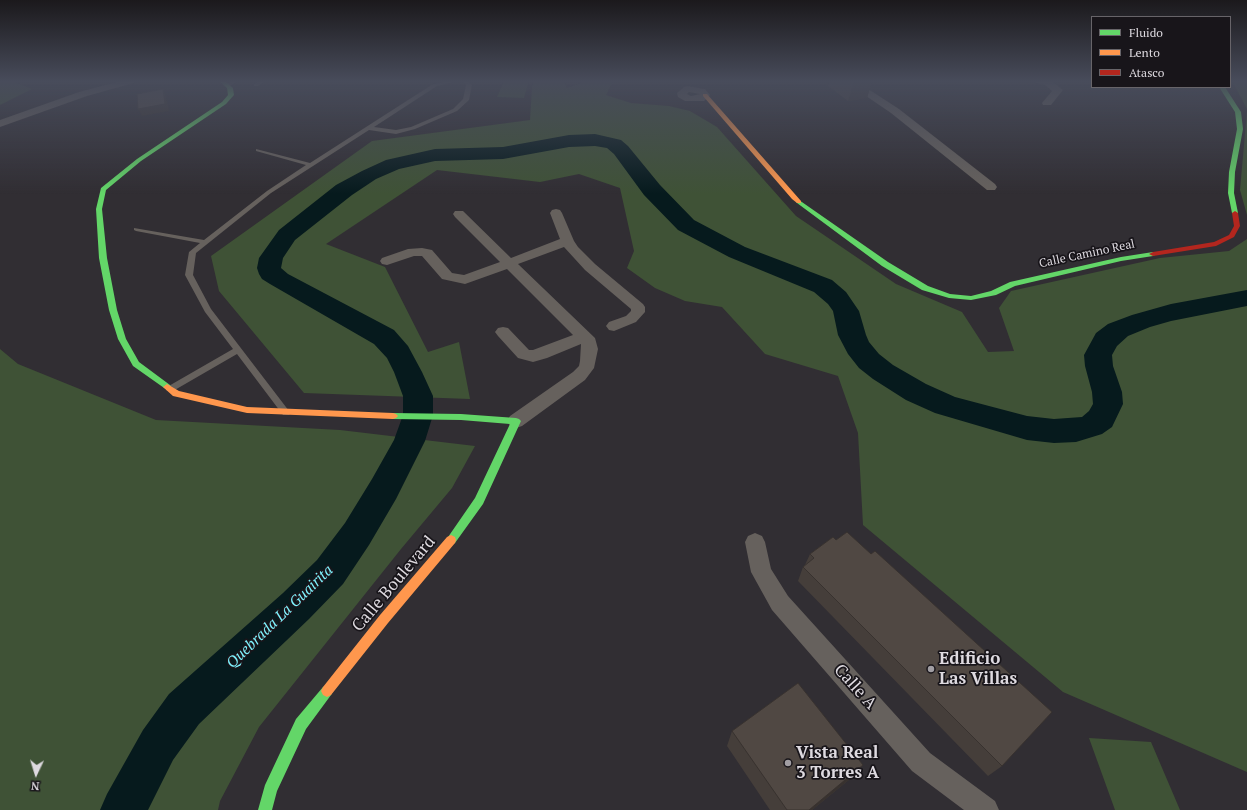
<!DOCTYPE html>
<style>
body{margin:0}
#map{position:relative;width:1247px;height:810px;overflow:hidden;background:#312e33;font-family:"PT Serif",serif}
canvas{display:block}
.legend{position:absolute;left:1091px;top:16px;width:140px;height:72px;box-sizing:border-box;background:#18151a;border:1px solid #676469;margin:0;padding:5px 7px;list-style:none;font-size:12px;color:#dedae0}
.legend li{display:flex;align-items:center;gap:8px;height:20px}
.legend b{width:20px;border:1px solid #676469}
.north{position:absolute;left:16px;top:754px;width:40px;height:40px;-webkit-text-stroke:3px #18151a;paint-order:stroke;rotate:184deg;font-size:11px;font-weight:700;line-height:16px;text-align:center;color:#dedae0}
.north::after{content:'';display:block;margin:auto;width:14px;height:18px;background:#dedae0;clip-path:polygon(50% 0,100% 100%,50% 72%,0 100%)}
</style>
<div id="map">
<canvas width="1247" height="810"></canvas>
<ul class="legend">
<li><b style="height:5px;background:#63d668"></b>Fluido</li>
<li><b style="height:5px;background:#ff974d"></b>Lento</li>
<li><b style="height:5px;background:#b3261e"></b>Atasco</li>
</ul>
<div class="north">N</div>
</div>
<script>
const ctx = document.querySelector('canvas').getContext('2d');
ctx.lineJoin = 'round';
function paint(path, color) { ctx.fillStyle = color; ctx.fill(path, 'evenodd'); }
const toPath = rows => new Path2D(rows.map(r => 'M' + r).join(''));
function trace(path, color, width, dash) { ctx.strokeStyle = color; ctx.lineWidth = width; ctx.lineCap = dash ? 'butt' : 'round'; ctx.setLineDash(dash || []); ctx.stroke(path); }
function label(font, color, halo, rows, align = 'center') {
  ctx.font = font + ' "PT Serif",serif'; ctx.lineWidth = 3.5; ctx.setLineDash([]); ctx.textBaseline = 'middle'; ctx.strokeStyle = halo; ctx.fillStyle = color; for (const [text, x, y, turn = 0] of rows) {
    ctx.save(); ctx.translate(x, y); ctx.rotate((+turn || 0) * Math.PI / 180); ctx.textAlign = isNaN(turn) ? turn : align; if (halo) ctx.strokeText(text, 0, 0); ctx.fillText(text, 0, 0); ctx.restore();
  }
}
paint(toPath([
 [0,81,12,81,32,89,0,105],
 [504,81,529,81,524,98,497,97],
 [534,81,564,81,567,88,581,83,581,81,613,81,606,95,631,103,669,106,690,111,717,127,796,216,896,284,962,312,988,352,1014,351,999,308,1011,291,1160,258,1229,251,1247,239,1247,772,1063,692,863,525,858,433,838,376,765,354,722,307,685,301,655,288,627,268,634,251,620,188,579,174,540,182,437,170,326,244,385,267,428,352,459,342,470,399,304,393,219,291,211,256,372,141,530,120,532,86],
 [1232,81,1247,81,1247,109],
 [1247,111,1247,215,1240,190],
 [0,349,18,364,156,420,340,430,475,446,452,488,401,549,259,727,220,801,218,810,0,810],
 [1089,738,1151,742,1180,810,1115,810]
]), '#3f5236');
paint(toPath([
 [595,134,621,140,628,146,660,185,694,220,745,247,832,280,846,292,859,311,866,335,869,342,879,354,893,365,926,384,955,397,989,406,1027,416,1054,419,1082,417,1089,411,1093,404,1092,392,1085,366,1084,355,1096,333,1108,324,1132,315,1171,304,1247,290,1247,306,1171,321,1150,327,1128,336,1117,346,1112,355,1113,366,1122,392,1123,404,1112,427,1102,434,1076,442,1054,443,1027,440,935,413,906,400,873,379,859,368,848,354,838,335,833,311,828,304,814,292,729,257,678,230,644,195,614,154,607,148,595,146,569,147,503,159,435,161,399,169,376,179,352,195,295,240,283,258,281,268,288,274,394,330,408,346,422,372,433,396,433,415,425,441,396,499,369,545,343,584,309,619,199,724,173,760,148,810,100,810,107,794,143,730,169,694,283,593,317,560,345,523,372,479,394,440,403,415,403,396,394,372,387,358,374,344,270,284,262,279,259,274,257,268,259,258,279,230,336,185,362,171,386,160,435,149,503,147,569,135,595,134]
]), '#061a1d');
paint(toPath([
 [232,81,239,81,229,86,224,85,232,81],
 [259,81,266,81,258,86,254,86,254,84,259,81],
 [448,81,459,81,437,86,374,127,396,130,411,127,453,109,463,99,466,85,462,81,468,81,472,85,469,100,457,111,415,129,396,134,369,130,271,193,196,253,193,275,211,309,289,411,291,413,289,415,283,415,237,354,173,391,167,391,166,389,167,387,233,349,205,312,185,275,189,252,200,243,136,231,134,230,134,228,204,240,267,191,306,165,256,151,256,149,310,163,433,84,448,81]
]), '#66615d');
paint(toPath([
 [120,81,136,81,134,83,87,96,0,127,0,120,79,92,120,81],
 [844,81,856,81,899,109,995,184,997,187,995,190,987,190,891,113,844,81],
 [1034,81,1052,81,1063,90,1051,105,1043,105,1042,103,1052,91,1045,85,1036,83,1034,81],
 [687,86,705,89,710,95,704,101,685,101,678,97,677,93,684,87,687,86],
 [689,92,699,94,700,94,691,96,687,94,689,92],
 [556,209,560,210,562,213,574,241,578,247,595,264,643,304,645,307,645,312,636,322,614,331,609,330,606,326,609,322,626,316,631,311,631,309,585,270,564,247,518,264,595,338,598,349,594,368,585,380,522,426,516,428,510,426,507,421,510,416,573,372,579,366,580,361,581,344,547,358,533,362,518,358,498,336,495,332,498,328,503,327,508,328,529,350,533,350,573,335,507,269,465,284,442,279,422,256,414,256,387,265,382,264,380,261,382,258,408,249,422,248,432,250,452,273,464,275,500,262,455,217,453,214,455,211,463,211,511,258,560,239,550,213,552,210,556,209],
 [755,533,762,536,765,542,771,569,788,596,930,753,995,801,999,810,964,810,912,771,772,610,751,572,745,542,748,536,755,533]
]), '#66615d');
paint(toPath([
 [219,81,225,81,233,88,234,95,226,104,141,161,106,190,102,209,107,258,117,310,126,339,139,362,170,385,171,387,170,389,167,390,133,366,118,339,109,310,99,258,96,209,101,188,137,159,222,102,228,95,227,88,219,81],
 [1219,87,1225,87,1241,112,1243,129,1235,172,1234,193,1238,213,1235,215,1232,213,1228,193,1229,172,1237,129,1235,112,1219,87],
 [799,200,888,262,928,286,950,294,971,296,991,291,1010,282,1121,257,1153,252,1157,254,1153,256,1121,261,1015,286,996,295,971,300,949,298,922,290,882,266,797,203,796,202,799,200],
 [393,413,461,414,516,418,519,419,521,421,483,504,455,543,451,545,447,543,446,540,475,498,510,424,461,420,393,419,390,418,388,416,390,414,393,413],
 [327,685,331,687,333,691,331,695,306,729,277,791,272,810,258,810,265,785,296,719,323,687,327,685]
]), '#63d668');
paint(toPath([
 [703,94,707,94,801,201,801,203,797,203,792,199,703,96,703,94],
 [167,384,179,391,247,407,393,413,396,414,398,416,396,418,393,419,247,413,173,396,163,387,167,384],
 [451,535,455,537,456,540,455,543,388,623,331,695,327,697,323,695,321,691,323,687,380,615,447,537,451,535]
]), '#ff974d');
paint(toPath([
 [1235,211,1238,213,1240,226,1234,237,1216,246,1153,256,1149,254,1153,252,1214,242,1229,235,1234,226,1232,213,1235,211]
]), '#b3261e');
paint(toPath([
 [829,81,872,81,867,98,848,101,828,86],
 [833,537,1002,766,988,776,798,581,803,567,805,565,810,554],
 [732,731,863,765,850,779,812,810,770,810,727,746]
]), '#453e3a');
paint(toPath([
 [854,81,872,81,867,98,848,101],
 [163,89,166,96,169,111,142,116,138,109],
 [863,765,850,779,812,810,809,810]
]), '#38322f');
const building = toPath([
 [163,89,165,104,138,109,137,94,163,89],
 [847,532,871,554,875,551,1052,712,1002,766,803,567,814,558,810,554,833,537,836,540,847,532],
 [798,683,863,765,809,810,787,810,732,731,798,683]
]);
paint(building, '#504843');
trace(building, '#38322f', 1);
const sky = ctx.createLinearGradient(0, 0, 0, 194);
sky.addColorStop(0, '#1b191c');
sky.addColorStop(0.42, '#484c5b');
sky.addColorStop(1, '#484c5b00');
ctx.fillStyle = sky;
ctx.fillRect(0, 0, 1247, 194);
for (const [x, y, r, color] of [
 [931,669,4,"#a19ea3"],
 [788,763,4,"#a19ea3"]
]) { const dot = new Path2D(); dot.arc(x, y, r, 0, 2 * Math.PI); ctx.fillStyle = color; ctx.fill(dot); trace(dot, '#18151a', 1.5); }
label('12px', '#dedae0', '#18151a', [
 ["Calle Camino Real",1087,254,-12]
]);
label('italic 15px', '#7ff2fd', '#18151a', [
 ["Quebrada La Guairita",280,617,-44]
]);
label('17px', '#dedae0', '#18151a', [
 ["Calle Boulevard",394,584,-50],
 ["Calle A",855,687,48]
]);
label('bold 17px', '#dedae0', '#18151a', [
 ["Edificio",939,659],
 ["Las Villas",939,679],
 ["Vista Real",796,753],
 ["3 Torres A",796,773]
], 'left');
</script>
